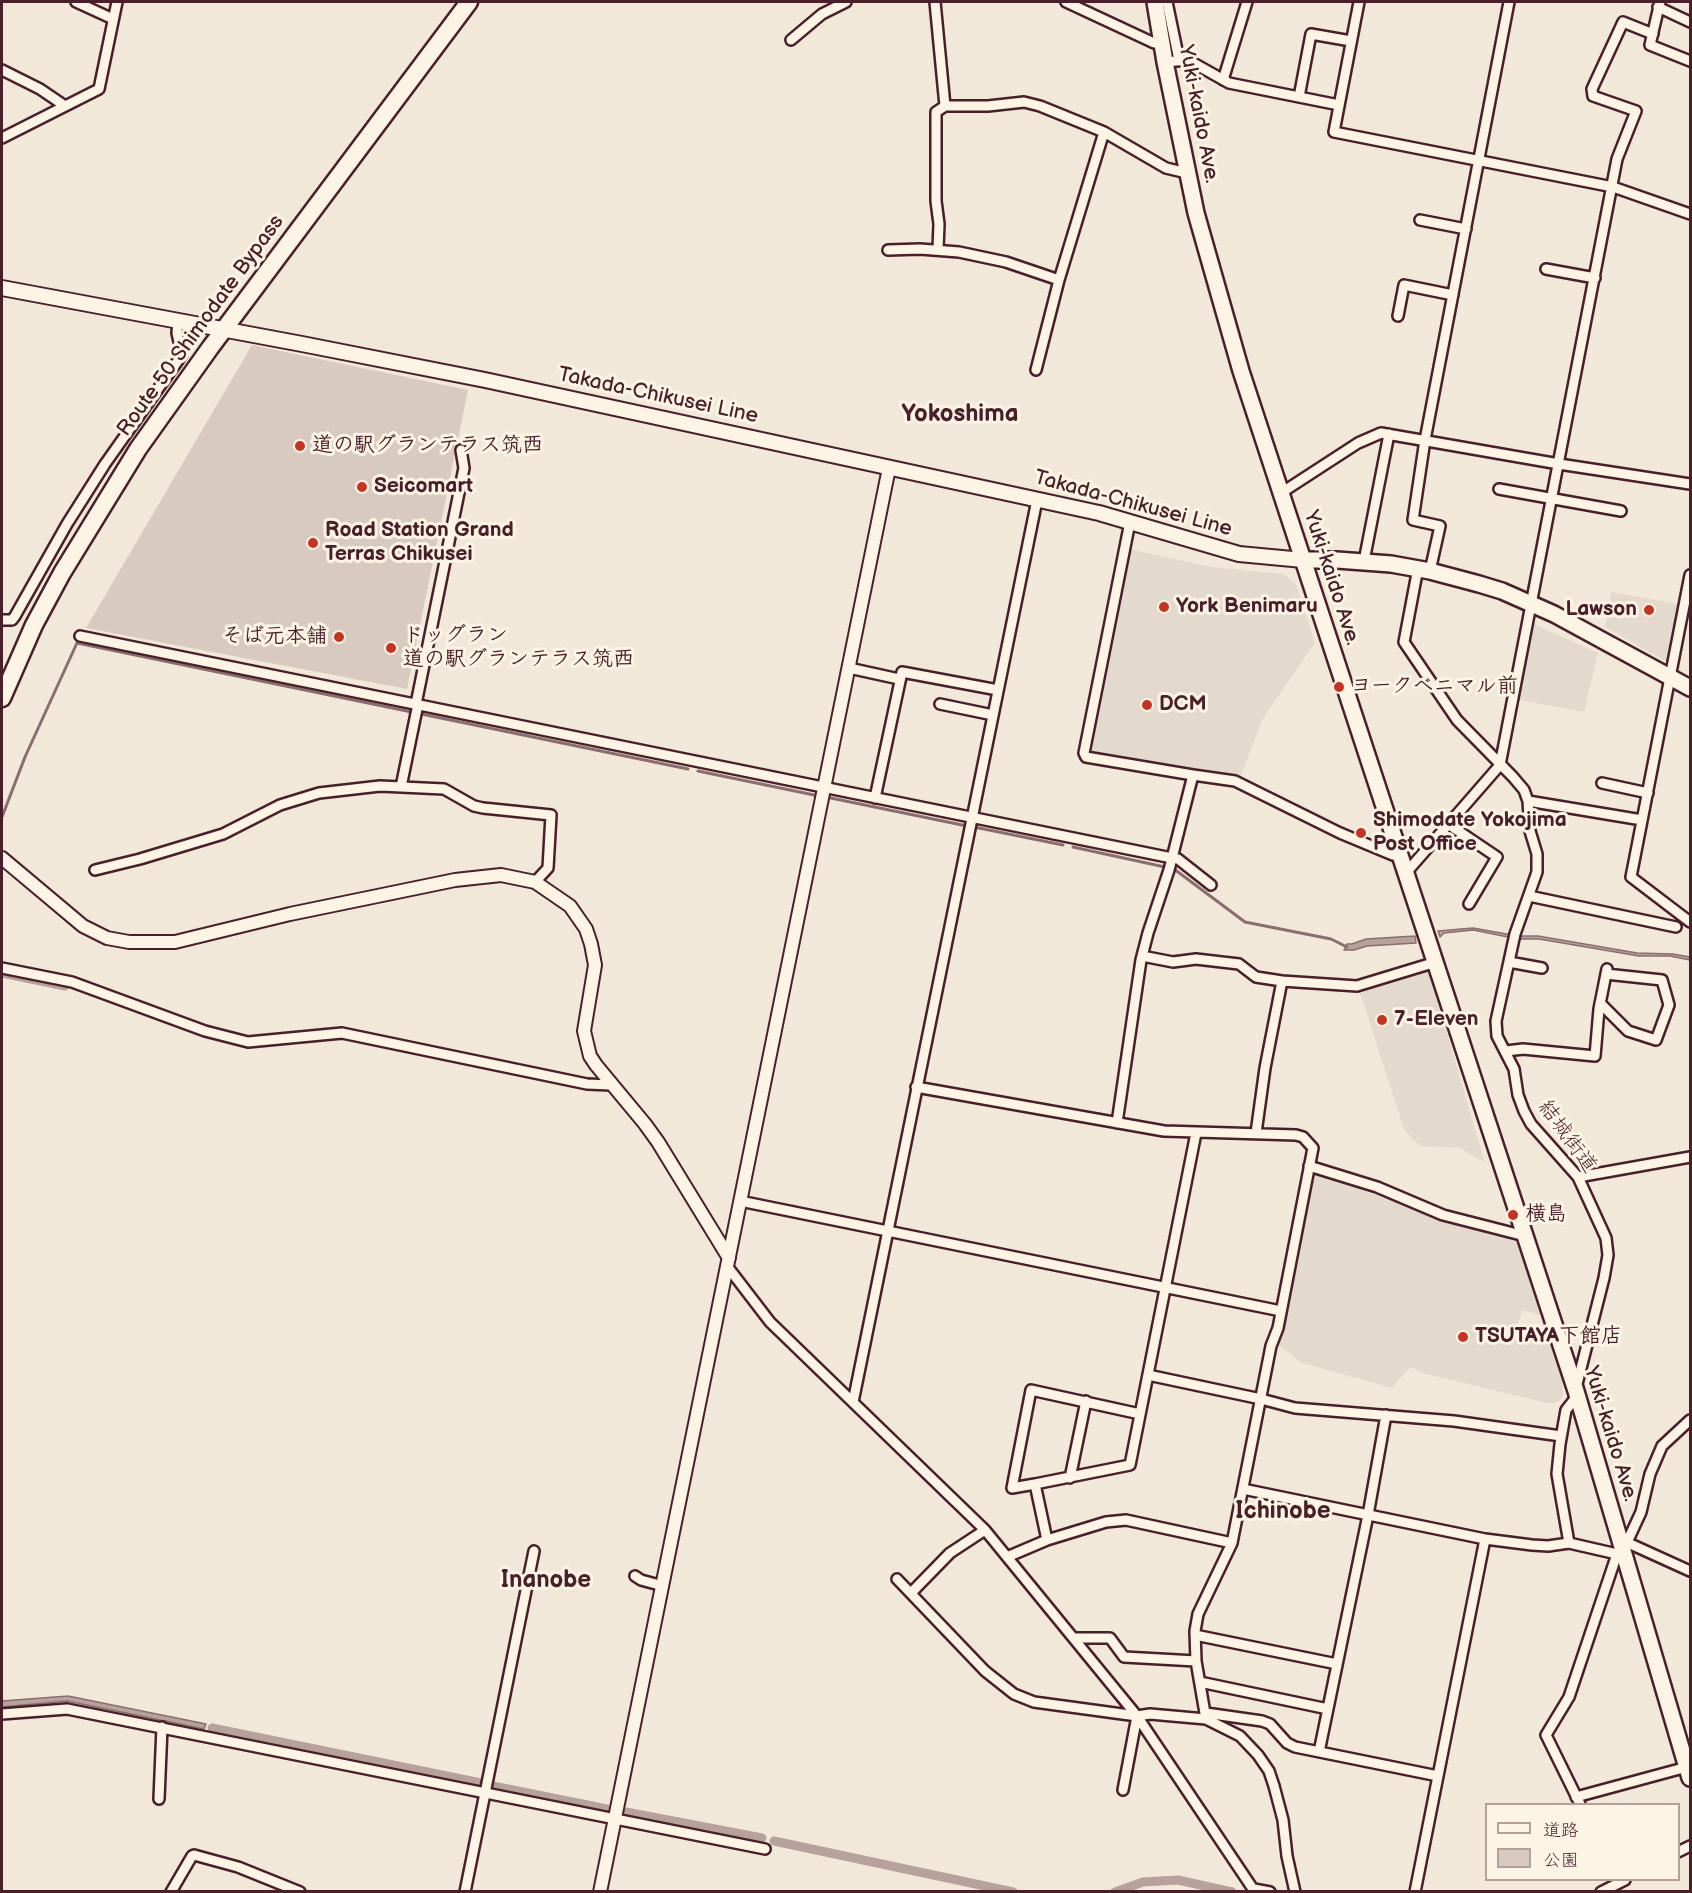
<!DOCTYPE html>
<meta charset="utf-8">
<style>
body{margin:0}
#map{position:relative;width:1692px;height:1893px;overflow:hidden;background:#f1e8da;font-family:"Balsamiq Sans","Klee One",sans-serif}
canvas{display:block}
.frame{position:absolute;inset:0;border:3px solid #4a1f2b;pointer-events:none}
.legend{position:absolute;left:1485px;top:1803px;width:195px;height:78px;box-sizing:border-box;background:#fcf5e5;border:2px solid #b59f9b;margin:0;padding:8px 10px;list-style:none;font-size:18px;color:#4a1f2b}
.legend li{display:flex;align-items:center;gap:12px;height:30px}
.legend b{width:30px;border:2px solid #b59f9b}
</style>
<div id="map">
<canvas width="1692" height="1893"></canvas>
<div class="frame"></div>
<ul class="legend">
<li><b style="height:8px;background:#fcf5e5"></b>道路</li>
<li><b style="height:16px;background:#d8cac0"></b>公園</li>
</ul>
</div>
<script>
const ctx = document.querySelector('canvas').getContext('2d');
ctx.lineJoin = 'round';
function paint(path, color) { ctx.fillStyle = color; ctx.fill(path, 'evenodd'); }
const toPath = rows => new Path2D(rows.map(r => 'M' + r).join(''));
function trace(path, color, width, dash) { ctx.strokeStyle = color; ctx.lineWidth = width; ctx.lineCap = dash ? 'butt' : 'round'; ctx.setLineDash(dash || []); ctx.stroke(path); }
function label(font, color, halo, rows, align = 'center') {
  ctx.font = font + ' "Balsamiq Sans","Klee One",sans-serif'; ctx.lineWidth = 6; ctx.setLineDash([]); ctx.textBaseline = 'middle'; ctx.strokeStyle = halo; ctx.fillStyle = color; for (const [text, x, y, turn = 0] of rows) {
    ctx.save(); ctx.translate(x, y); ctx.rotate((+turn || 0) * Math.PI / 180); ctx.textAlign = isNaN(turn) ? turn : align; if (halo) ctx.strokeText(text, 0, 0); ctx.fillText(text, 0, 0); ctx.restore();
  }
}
paint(toPath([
 [1129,549,1211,567,1283,574,1296,584,1315,643,1263,718,1239,780,1087,755],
 [1611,592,1679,604,1667,662,1605,627],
 [1532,623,1598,653,1584,712,1519,700],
 [1428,969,1485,1163,1460,1148,1422,1146,1413,1140,1404,1129,1359,990],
 [1312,1172,1442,1219,1518,1241,1543,1316,1523,1310,1517,1325,1549,1336,1562,1375,1563,1394,1561,1400,1555,1403,1547,1403,1426,1374,1410,1367,1392,1388,1299,1362,1294,1356,1278,1345]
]), '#e4d9cd');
paint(toPath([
 [252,345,468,390,407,689,86,628]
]), '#d8cac0');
const water = toPath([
 [1473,928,1518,936,1538,936,1637,953,1673,954,1690,957,1690,960,1670,956,1639,956,1539,939,1518,939,1473,930,1444,933,1440,937,1438,931,1473,928],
 [1415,936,1416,943,1367,946,1354,950,1344,950,1347,944,1352,944,1366,939,1415,936],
 [68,1696,206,1724,204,1729,67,1701,2,1707,2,1701,68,1696]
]);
paint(water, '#b6a19c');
trace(water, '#8b6d6f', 1.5);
trace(toPath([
 [698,771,819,796],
 [826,797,967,826],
 [2,817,25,757,77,643,688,769],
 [974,827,1063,845],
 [1073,847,1174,869,1245,922,1331,939,1347,947]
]), '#8b6d6f', 3);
trace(toPath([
 [2,973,65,986],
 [212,1728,481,1783],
 [493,1786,607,1809],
 [626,1812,762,1838],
 [774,1841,1013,1892],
 [1115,1892,1143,1882,1178,1880,1232,1892]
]), '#b6a19c', 9);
const minor = toPath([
 [76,2,113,19],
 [935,2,945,106],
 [1066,2,1154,43,1162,42],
 [1167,2,1179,60],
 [1359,2,1334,132,1613,187,1690,214],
 [1660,2,1650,45,1690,61],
 [1658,7,1690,22],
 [791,40,822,14,846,2],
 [1165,62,1188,60,1229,83,1339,105],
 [2,70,40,89,65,106],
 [1223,80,1247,2],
 [1299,97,1311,34,1351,41],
 [2,138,99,89,117,2],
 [1420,220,1466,229],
 [938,249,939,224,936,201,936,112,945,106,988,106,1024,102,1040,106,1104,132,1166,168,1187,173],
 [888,250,920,249,959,252,1006,262,1059,280],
 [1546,269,1595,278],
 [1398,316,1404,285,1453,295],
 [1036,370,1059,280,1104,132],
 [1499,489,1621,511],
 [1281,493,1358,443,1381,433,1559,464,1690,484],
 [1130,522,1084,753,1086,757,1193,775],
 [1364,561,1389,434],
 [1418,568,1404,642,1457,720,1513,777,1524,790,1528,801,1530,831,1537,854,1537,872,1515,934,1496,1021,1497,1036,1514,1069,1518,1095,1524,1111,1531,1124,1578,1177,1606,1238,1608,1255,1604,1278,1576,1388],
 [1430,571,1440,526,1413,520,1425,440,1509,2],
 [1690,575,1631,877,1690,922],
 [2,620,12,620,15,616,67,524,105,464,182,355,177,333,178,321],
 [80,636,1172,858,1178,859,1211,885],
 [849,668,899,679],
 [416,704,464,468,461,450],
 [940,704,993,715],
 [1602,783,1648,793],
 [401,787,418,704],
 [875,798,902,672,998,690],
 [1528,801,1642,820],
 [1448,824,1497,857,1469,904],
 [95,870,140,859,223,834,280,805,319,793,380,786,444,789,474,806,483,808,551,815,548,868,535,882],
 [1405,874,1500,765,1617,159,1636,111,1593,96,1592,89,1623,22,1653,34],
 [1529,896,1676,927],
 [1142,956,1173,962,1196,959,1239,964,1256,977,1282,981],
 [1509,962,1542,968],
 [2,968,72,982,205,1031,248,1042,342,1033,587,1084,612,1085],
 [1600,1003,1628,1031,1656,1040,1669,1005,1662,980,1606,974],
 [1506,1051,1523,1049,1595,1056,1599,1009,1607,969],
 [916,1087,1164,1131,1296,1135,1303,1137,1313,1148,1278,1328,1271,1346,1232,1543,1198,1614,1195,1631,1196,1661,1206,1719],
 [1117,1123,1141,960,1148,933,1169,870,1193,775,1235,781,1340,833,1393,855,1399,853],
 [1256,1133,1265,1068,1282,981,1357,986,1436,962],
 [1309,1166,1377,1187,1443,1215,1525,1236],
 [1578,1177,1690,1157],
 [740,1201,1281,1311],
 [727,1266,770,1322,985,1530,1137,1716,1255,1892],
 [1148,1375,1261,1399,1295,1408,1454,1421,1561,1436],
 [853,1402,1037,500],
 [1070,1478,1086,1401],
 [1035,1484,1012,1488,1031,1390,1140,1414],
 [1243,1489,1485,1539,1532,1545,1548,1546,1569,1543,1617,1554],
 [1047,1540,1035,1484,1130,1465,1196,1133],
 [1626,1542,1690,1571],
 [1569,1543,1557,1474,1560,1444,1566,1410,1577,1396],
 [1007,1557,1047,1540,1106,1522,1126,1520,1232,1543],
 [635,1576,641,1580,663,1586],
 [897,1579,985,1671,1014,1694,1034,1702,1137,1716,1150,1714,1206,1719,1240,1736,1258,1755,1269,1771,1274,1786,1283,1820,1287,1856,1295,1892],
 [911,1593,950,1553,985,1530],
 [1195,1635,1337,1664],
 [1075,1638,1110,1638,1124,1657,1196,1661],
 [1200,1682,1328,1709],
 [1206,1713,1262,1721,1270,1724,1287,1743,1295,1747,1438,1776],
 [2,1714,67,1709,765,1849],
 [1319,1752,1368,1515,1386,1415],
 [1123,1790,1137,1716],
 [1576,1797,1687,1767],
 [159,1799,162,1727],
 [1580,1804,1546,1735,1569,1697,1617,1554,1629,1538,1641,1512,1650,1474,1662,1446,1690,1420],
 [1678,1852,1690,1846],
 [1254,1889,1270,1892],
 [171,1892,192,1856,194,1855,238,1867,300,1892],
 [465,1892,534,1551],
 [1415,1892,1485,1539],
 [1601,1892,1625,1880]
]);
const tertiary = toPath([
 [2,858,83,926,107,938,129,942,175,942,290,914,455,880,501,875,535,882,570,906,586,929,591,944,595,965,584,1031,590,1056,596,1065,645,1124,658,1142,729,1258],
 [600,1892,889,468]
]);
const secondary = toPath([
 [2,288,302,344,485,380,1099,513,1239,554,1303,560]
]);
const primary = toPath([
 [1155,2,1165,62,1196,213,1241,371,1576,1391,1690,1778],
 [1303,560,1337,560,1391,564,1430,571,1479,584,1502,591,1554,614,1690,688]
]);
const trunk = toPath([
 [2,698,34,625,62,573,138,449,210,348,469,2]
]);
trace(minor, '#4a1f2b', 14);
trace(tertiary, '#4a1f2b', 16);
trace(secondary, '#4a1f2b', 18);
trace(primary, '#4a1f2b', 20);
trace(trunk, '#4a1f2b', 21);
trace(minor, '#fcf5e5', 9);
trace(tertiary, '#fcf5e5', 12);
trace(secondary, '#fcf5e5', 14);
trace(primary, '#fcf5e5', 15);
trace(trunk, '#fcf5e5', 16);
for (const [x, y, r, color] of [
 [300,446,6,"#c8321e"],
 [362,487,6,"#c8321e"],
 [313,543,6,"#c8321e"],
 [1164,607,6,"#c8321e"],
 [1649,610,6,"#c8321e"],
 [339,637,6,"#c8321e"],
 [391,648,6,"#c8321e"],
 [1339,687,6,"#c8321e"],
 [1147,705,6,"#c8321e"],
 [1361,833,6,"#c8321e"],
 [1382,1020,6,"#c8321e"],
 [1513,1215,6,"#c8321e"],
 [1463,1337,6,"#c8321e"]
]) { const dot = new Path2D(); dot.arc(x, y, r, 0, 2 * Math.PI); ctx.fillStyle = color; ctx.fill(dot); trace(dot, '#fcf5e5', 2); }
label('21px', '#4a1f2b', '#fcf5e5', [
 ["Yuki-kaido Ave.",1198,114,79],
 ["Route 50 Shimodate Bypass",201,326,-54],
 ["Takada-Chikusei Line",658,396,12],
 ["Takada-Chikusei Line",1133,504,15],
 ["Yuki-kaido Ave.",1331,578,72],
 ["結城街道",1567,1137,54],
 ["Yuki-kaido Ave.",1610,1434,73]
]);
label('bold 21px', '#4a1f2b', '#fcf5e5', [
 ["道の駅グランテラス筑西",312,446],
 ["Seicomart",374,487],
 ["Road Station Grand",325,531],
 ["Terras Chikusei",325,555],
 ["York Benimaru",1176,607],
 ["Lawson",1637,610,"right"],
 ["ドッグラン",403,636],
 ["道の駅グランテラス筑西",403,660],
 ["そば元本舗",327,637,"right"],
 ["ヨークベニマル前",1351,687],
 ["DCM",1159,705],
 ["Shimodate Yokojima",1373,821],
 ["Post Office",1373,845],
 ["7-Eleven",1394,1020],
 ["横島",1525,1215],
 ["TSUTAYA下館店",1475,1337]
], 'left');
label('bold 24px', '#4a1f2b', '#fcf5e5', [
 ["Yokoshima",960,415],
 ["Ichinobe",1283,1512],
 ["Inanobe",546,1581]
]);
</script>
